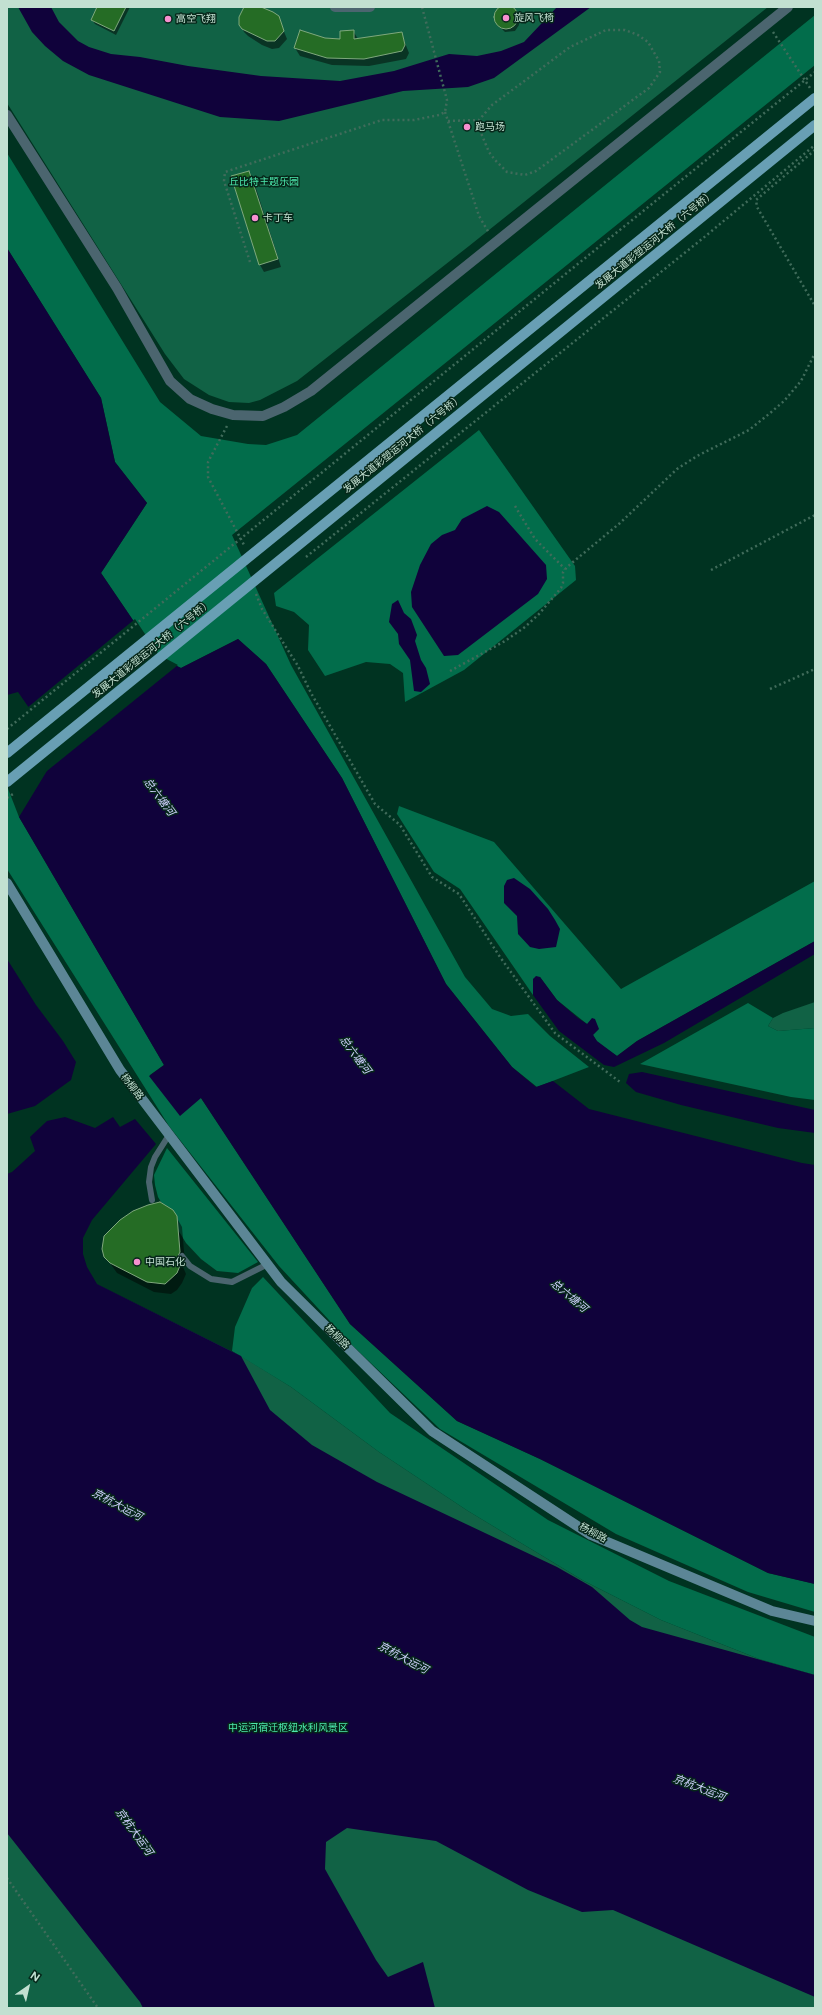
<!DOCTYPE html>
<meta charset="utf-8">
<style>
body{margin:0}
#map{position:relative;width:822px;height:2015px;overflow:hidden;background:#003321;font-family:Figtree,sans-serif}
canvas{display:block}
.frame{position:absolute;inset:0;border:8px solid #c2e0d1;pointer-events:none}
.north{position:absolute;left:8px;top:1967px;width:40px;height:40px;-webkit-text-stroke:3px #06271a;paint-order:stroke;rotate:34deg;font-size:11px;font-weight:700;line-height:16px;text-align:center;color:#c2e0d1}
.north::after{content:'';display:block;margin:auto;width:14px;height:18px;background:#c2e0d1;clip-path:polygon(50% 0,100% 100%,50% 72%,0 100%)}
</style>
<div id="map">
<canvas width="822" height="2015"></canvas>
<div class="frame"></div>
<div class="north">N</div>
</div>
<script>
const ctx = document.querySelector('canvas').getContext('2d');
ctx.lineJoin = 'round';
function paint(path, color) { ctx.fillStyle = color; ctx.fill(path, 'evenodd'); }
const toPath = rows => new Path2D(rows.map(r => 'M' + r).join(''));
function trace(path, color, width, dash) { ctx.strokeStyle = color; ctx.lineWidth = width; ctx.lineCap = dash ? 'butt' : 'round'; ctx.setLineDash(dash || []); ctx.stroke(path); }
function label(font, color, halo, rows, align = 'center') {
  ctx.font = font + ' Figtree,"Noto Sans SC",sans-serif'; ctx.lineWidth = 3; ctx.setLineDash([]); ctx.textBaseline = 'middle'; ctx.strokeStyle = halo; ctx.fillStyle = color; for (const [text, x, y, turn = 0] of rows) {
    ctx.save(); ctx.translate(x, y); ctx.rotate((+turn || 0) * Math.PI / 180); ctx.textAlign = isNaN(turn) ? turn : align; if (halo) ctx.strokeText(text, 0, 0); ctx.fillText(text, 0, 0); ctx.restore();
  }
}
paint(toPath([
 [7,7,768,7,469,246,297,381,260,400,249,403,229,402,209,395,184,379,165,354,7,103],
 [815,1002,815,1028,778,1031,768,1026,773,1018,783,1013],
 [7,1240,241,1356,291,1387,379,1452,468,1511,584,1581,661,1620,759,1659,815,1675,815,2008,7,2008]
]), '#116245');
paint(toPath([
 [815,15,815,65,232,535,291,665,465,977,492,1009,511,1016,528,1014,550,1036,589,1067,537,1087,512,1067,446,984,342,778,266,664,238,639,181,668,158,657,101,573,147,503,115,462,101,398,7,248,7,153,160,402,201,436,248,444,266,445,297,435],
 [479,430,575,566,576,580,464,670,405,702,403,673,390,664,366,662,325,676,308,650,309,625,294,612,276,606,274,593],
 [7,786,19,817,164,1065,150,1075,201,1098,350,1324,457,1421,540,1459,768,1573,815,1584,815,1612,748,1592,616,1534,440,1429,353,1346,279,1266,169,1126,7,869],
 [399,806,494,842,621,989,815,881,815,941,637,1041,617,1056,597,1042,587,1024,557,1000,540,977,533,979,533,995,460,889,434,872,397,814],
 [748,1003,773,1018,768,1026,778,1031,815,1028,815,1100,791,1097,640,1064],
 [167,1148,258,1262,238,1273,217,1271,201,1259,186,1243,158,1197,155,1185,154,1175],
 [263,1277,390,1413,548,1520,669,1581,815,1637,815,1675,759,1659,661,1620,584,1581,468,1511,379,1452,291,1387,232,1351,235,1327,242,1311,252,1288]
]), '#026d4b');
paint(toPath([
 [18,7,51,7,59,22,78,41,89,47,111,54,140,57,188,66,261,76,340,81,394,71,449,54,477,56,501,51,524,42,557,7,591,7,494,78,468,87,403,91,279,121,220,117,89,75,63,61,45,46,32,32],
 [7,248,101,398,115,462,147,503,101,573,158,657,181,668,238,639,266,664,342,778,446,984,512,1067,536,1087,553,1081,589,1109,802,1163,815,1165,815,1584,768,1573,540,1459,457,1421,350,1324,201,1098,180,1116,149,1076,164,1065,19,817,59,751,18,692,7,695],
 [487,506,499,512,546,565,547,579,538,594,458,655,444,656,412,607,411,592,420,565,431,544,442,535,455,530,462,519],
 [398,600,404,613,411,619,417,635,415,641,421,660,426,668,430,684,421,692,414,691,410,660,399,644,398,634,389,622,392,604],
 [514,878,530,889,548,909,555,920,560,929,556,947,539,949,530,947,518,934,517,916,504,903,504,886,507,880],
 [815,941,815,954,664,1043,614,1067,604,1065,559,1031,533,995,533,979,536,976,540,977,557,1000,578,1018,587,1024,592,1018,595,1019,599,1029,593,1035,597,1041,617,1056,637,1041],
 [7,959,36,1005,63,1041,76,1062,71,1080,35,1106,7,1114],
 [642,1072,815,1110,815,1133,778,1128,681,1105,636,1092,626,1083,629,1074],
 [65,1117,95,1128,113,1117,120,1127,135,1119,156,1144,92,1220,83,1238,83,1254,87,1267,97,1284,241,1356,270,1410,312,1445,377,1482,557,1567,592,1587,630,1620,642,1627,815,1675,815,1997,613,1910,582,1912,528,1890,436,1841,347,1828,326,1842,325,1869,376,1960,388,1977,423,1962,435,2008,143,2008,140,2002,7,1833,7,1174,12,1172,35,1151,30,1137,47,1121]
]), '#10023b');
paint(toPath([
 [135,619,159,655,178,665,42,775,57,751,27,708]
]), '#003321');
paint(toPath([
 [98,7,130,7,116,35,95,24,92,20],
 [247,7,256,7,278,17,287,39,279,48,272,49,262,45,248,36,244,32,240,24],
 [505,7,514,10,517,15,519,25,515,31,505,32,496,23,495,15,498,9],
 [353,31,358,39,401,33,409,53,406,59,369,66,332,65,300,56,295,48,325,39,341,40],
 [249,172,253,179,281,267,264,272,260,265],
 [173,1211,182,1227,185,1263,183,1267,186,1274,182,1283,177,1290,171,1294,154,1292,117,1273,105,1256,103,1249,103,1242,109,1232]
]), '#0007');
const building = toPath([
 '494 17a12 12 0 1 1 24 0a12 12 0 1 1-24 0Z',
 [97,7,126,7,114,31,91,20,97,7],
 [244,7,261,7,273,12,279,16,284,31,275,41,267,41,242,29,239,25,239,17,244,7],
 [300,30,325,38,340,39,340,31,354,30,354,39,402,32,405,45,402,51,364,59,327,58,294,48,300,30],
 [249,171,278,259,259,265,231,176,249,171],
 [160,1202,173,1210,177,1216,180,1252,178,1256,181,1263,177,1273,165,1284,147,1282,110,1263,104,1257,102,1249,104,1236,120,1220,133,1211,148,1205,160,1202]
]);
paint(building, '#256c25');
trace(building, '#7fa87d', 1);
trace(toPath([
 [773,32,810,88],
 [445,112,479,216,489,233],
 [448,121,479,120,492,105,570,47,606,30,625,30,638,35,648,42,659,61,660,72,649,88,536,171,525,175,507,172,495,160,489,152,481,133,479,120],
 [815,150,756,200,757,207,815,306],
 [250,262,224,181,225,172,382,120,414,120,439,115,445,112,447,100,422,7],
 [227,426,208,462,208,477,244,545],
 [515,506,535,539,565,569],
 [306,557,702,239,815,145],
 [711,570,815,515],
 [256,594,262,609,298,666,311,693,375,804,400,825,432,877,459,894,500,957,555,1033,620,1082],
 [450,671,505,641,525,627,539,614,561,588,563,583,563,572,567,567,620,523,677,469,697,456,749,430,769,414,784,401,801,381,814,355,815,357],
 [770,689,815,669],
 [7,729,579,263,815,72],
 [7,798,13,794],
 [7,1878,98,2008]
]), '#406c5b', 2.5, [2, 3]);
trace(toPath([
 [152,1200,149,1182,151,1167,155,1157,169,1135],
 [182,1256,190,1266,211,1279,232,1282,268,1264]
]), '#4b656f', 6);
trace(toPath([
 [335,7,370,7],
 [7,115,117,288,170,381,190,399,212,409,233,415,263,416,284,407,311,391,788,7]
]), '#4b656f', 10);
trace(toPath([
 [7,883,120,1070,281,1282,432,1431,591,1535,772,1611,815,1621]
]), '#5c8696', 10);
trace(toPath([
 [7,753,815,98],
 [7,782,815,125]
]), '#689fb4', 10);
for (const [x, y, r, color] of [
 [506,18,4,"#f690cf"],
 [168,19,4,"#f690cf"],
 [467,127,4,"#f690cf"],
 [255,218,4,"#f690cf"],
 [137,1262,4,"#f690cf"]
]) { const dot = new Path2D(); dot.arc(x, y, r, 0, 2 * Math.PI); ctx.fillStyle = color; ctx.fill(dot); trace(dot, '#06271a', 1.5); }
label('10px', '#c2e0d1', '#06271a', [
 ["旋风飞椅",514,18],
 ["高空飞翔",176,19],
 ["跑马场",475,127],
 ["卡丁车",263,218],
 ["中国石化",145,1262]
], 'left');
label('10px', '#4ce8ac', '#06271a', [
 ["丘比特主题乐园",264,182],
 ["中运河宿迁枢纽水利风景区",288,1728]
]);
label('10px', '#c2e0d1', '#06271a', [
 ["发展大道彩塑运河大桥（六号桥）",655,240,-39],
 ["发展大道彩塑运河大桥（六号桥）",403,444,-39],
 ["发展大道彩塑运河大桥（六号桥）",152,649,-39],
 ["杨柳路",132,1087,52],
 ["杨柳路",337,1337,45],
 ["杨柳路",593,1533,28]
]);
label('italic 11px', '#ced0fd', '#06271a', [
 ["总六塘河",159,797,53],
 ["总六塘河",355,1055,53],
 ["总六塘河",569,1296,40],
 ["京杭大运河",117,1505,28],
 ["京杭大运河",403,1658,28],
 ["京杭大运河",699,1788,21],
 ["京杭大运河",134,1832,54]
]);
</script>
